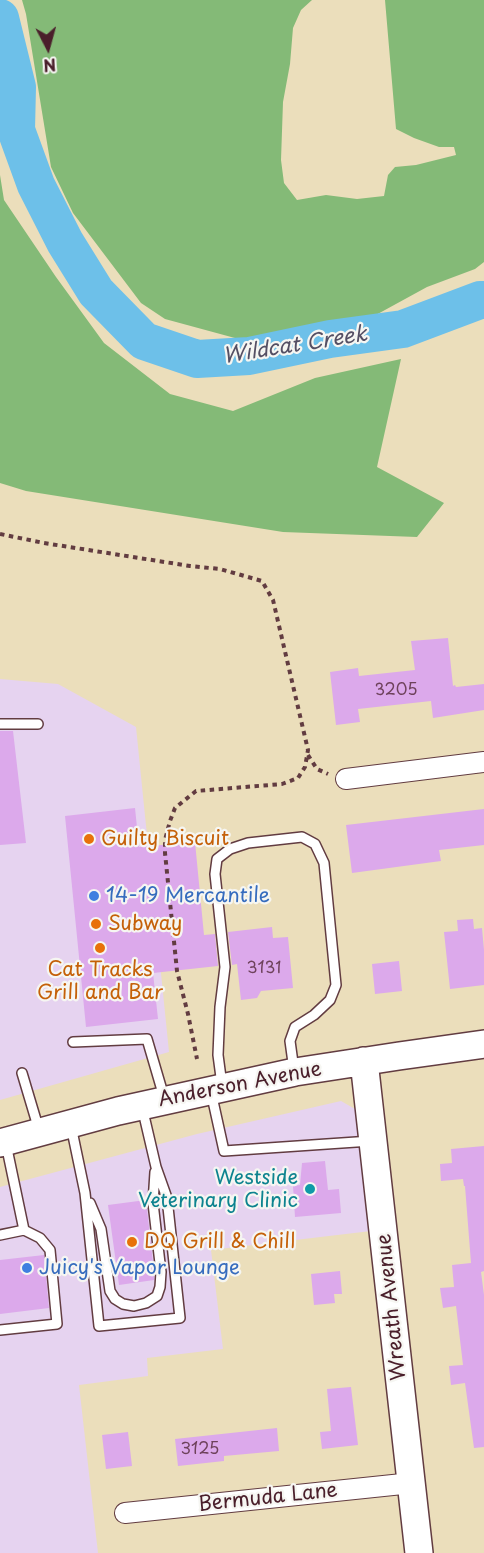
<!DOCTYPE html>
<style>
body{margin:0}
#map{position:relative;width:484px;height:1553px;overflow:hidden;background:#ebdebb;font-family:"Playpen Sans",sans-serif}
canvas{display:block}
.north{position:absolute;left:18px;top:18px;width:60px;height:60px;-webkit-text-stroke:4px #f6f6f2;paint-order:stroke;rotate:174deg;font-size:16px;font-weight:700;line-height:24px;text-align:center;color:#4a1f2b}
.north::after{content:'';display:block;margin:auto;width:21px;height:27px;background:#4a1f2b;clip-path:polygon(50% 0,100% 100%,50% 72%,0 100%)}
</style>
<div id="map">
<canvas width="484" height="1553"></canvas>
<div class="north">N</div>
</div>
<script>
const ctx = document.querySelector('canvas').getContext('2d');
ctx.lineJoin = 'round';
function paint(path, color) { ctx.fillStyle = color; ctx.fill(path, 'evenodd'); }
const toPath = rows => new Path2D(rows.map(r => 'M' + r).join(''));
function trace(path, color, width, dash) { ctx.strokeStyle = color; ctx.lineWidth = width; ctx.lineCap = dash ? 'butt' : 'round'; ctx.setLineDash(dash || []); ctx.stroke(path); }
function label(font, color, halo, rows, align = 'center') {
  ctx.font = font + ' "Playpen Sans",sans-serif'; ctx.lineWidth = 4.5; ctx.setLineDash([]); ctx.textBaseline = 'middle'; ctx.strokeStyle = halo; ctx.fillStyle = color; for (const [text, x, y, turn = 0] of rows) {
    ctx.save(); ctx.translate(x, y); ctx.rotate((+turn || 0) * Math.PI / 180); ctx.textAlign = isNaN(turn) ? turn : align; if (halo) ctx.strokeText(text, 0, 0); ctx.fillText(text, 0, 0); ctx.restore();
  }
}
paint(toPath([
 [0,679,58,684,136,727,169,1052,0,1100],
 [341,1101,355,1109,371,1231,211,1250,223,1349,147,1358,148,1376,79,1385,98,1553,0,1553,0,1187,197,1134]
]), '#e6d3f0');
paint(toPath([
 [22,0,312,0,301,10,293,28,290,64,283,102,281,160,284,183,297,200,326,195,357,199,384,196,388,175,395,167,416,165,456,155,454,147,439,147,414,138,396,129,385,0,484,0,484,262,475,269,427,287,374,316,321,323,257,344,165,319,141,303,73,213,51,167,26,14],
 [0,175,4,200,56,277,104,343,170,394,233,411,315,378,401,359,377,467,444,503,417,537,283,532,26,491,0,483]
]), '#84ba77');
trace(toPath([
 [0,18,17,87,16,130,36,185,65,242,96,292,144,341,197,359,249,356,330,339,403,329,480,300,484,300]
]), '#6dc0e9', 38);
paint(toPath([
 [448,638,453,686,455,685,456,687,484,684,484,710,433,718,431,701,358,709,360,722,336,725,330,672,358,668,359,676,415,670,411,641],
 [0,731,13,731,26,843,0,845],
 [135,808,139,847,195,842,204,935,215,934,218,966,153,973,158,1019,86,1027,65,816],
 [484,809,484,845,439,850,441,861,352,873,346,825],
 [473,919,474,929,482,928,484,950,484,985,450,989,444,932,458,931,457,920],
 [272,927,273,938,288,937,293,988,261,991,257,998,241,1000,237,964,232,965,228,932],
 [399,961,402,991,375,994,372,964],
 [484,1146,484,1271,481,1272,484,1295,484,1447,474,1448,465,1383,451,1385,449,1366,463,1365,456,1306,443,1308,440,1288,454,1287,452,1265,471,1263,465,1186,464,1186,463,1179,441,1181,440,1164,452,1163,451,1149],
 [325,1161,328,1190,339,1189,341,1213,295,1217,293,1186,300,1185,302,1163],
 [146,1200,154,1272,154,1280,119,1285,108,1205],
 [44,1255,49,1308,0,1314,0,1260],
 [340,1271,342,1294,334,1294,335,1303,314,1305,311,1274],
 [351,1387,358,1445,322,1449,320,1432,331,1431,327,1389],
 [277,1428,279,1451,224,1456,224,1461,178,1466,175,1439],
 [128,1432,132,1466,106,1469,102,1435]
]), '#dca9eb');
const lane = toPath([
 [0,724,38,724],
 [73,1042,147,1039,164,1097],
 [22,1073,39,1130],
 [222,1085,218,1055,220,1007,225,967,215,874,217,859,230,849,248,843,302,837,315,844,324,863,336,985,330,1000,314,1015,295,1027,290,1041,294,1070],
 [211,1092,224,1151,371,1141],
 [71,1126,85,1193,99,1326,180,1318,167,1198,156,1167,142,1107],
 [90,1203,101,1229,110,1291,115,1299,123,1304,134,1306,146,1303,157,1296,160,1287,161,1272,153,1203,155,1172],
 [0,1235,24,1230,6,1144],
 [0,1330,57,1324,50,1250,40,1238,24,1230]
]);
const street = toPath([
 [346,779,484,762],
 [125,1513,412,1483]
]);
const secondary = toPath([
 [364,1061,419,1553],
 [0,1143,118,1111,295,1072,399,1056,484,1044]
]);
trace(lane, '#623c41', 12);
trace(street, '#623c41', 22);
trace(secondary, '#623c41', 30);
trace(toPath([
 [0,534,44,543,190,566,220,569,262,581,273,600,308,750,305,767,298,778,282,784,196,791,175,808,170,821,165,840,165,853,177,971,188,1014,197,1059],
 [308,755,317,769,328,774]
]), '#623c41', 4, [4.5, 4.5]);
trace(lane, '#fff', 9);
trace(street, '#fff', 20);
trace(secondary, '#fff', 27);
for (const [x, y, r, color] of [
 [89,839,6,"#e8710a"],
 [94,896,6,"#3f7fe0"],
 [96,924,6,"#e8710a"],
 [100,948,6,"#e8710a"],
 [310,1189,6,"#0f9aa8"],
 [132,1242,6,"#e8710a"],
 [27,1268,6,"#3f7fe0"]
]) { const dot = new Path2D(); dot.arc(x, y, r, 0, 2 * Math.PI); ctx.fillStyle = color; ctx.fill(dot); trace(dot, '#f6f6f2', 2); }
label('16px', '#6e425b', null, [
 ["3205",396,691],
 ["3131",264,969],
 ["3125",200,1450]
]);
label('20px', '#c56008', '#f6f6f2', [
 ["Guilty Biscuit",101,839],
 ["Subway",108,924],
 ["Cat Tracks",100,970,"center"],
 ["Grill and Bar",100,993,"center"],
 ["DQ Grill & Chill",144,1242]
], 'left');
label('20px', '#366cbe', '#f6f6f2', [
 ["14-19 Mercantile",106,896],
 ["Juicy's Vapor Lounge",39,1268]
], 'left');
label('20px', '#4a1f2b', '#f6f6f2', [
 ["Anderson Avenue",240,1085,-11],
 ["Wreath Avenue",392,1307,-96],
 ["Bermuda Lane",268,1498,-6]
]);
label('20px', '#0d838f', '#f6f6f2', [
 ["Westside",298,1178],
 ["Veterinary Clinic",298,1201]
], 'right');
label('italic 21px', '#544f64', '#f6f6f2', [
 ["Wildcat Creek",295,346,-9]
]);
</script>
